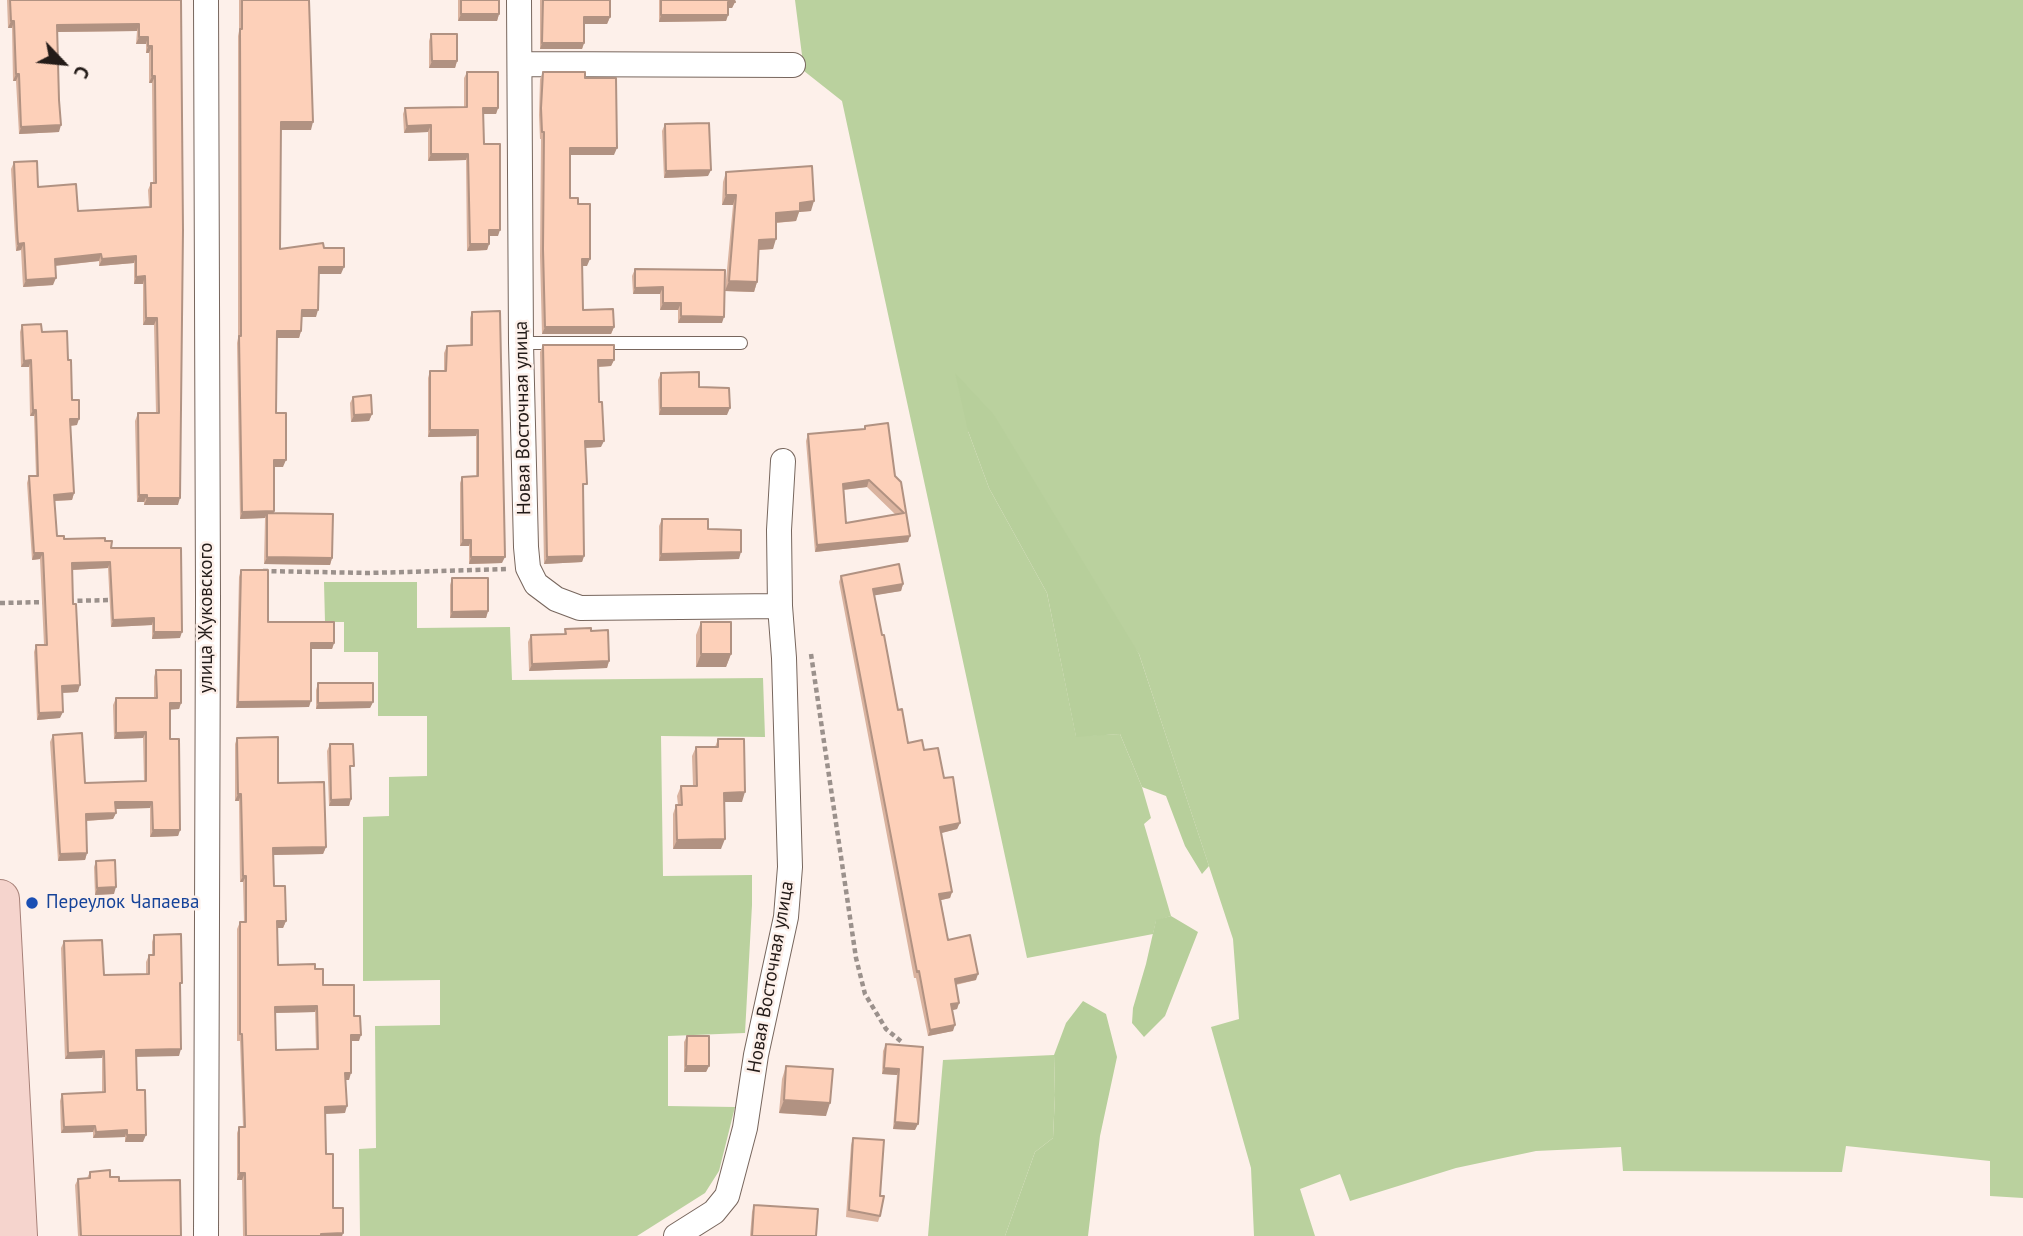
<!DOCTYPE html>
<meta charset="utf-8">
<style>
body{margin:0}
#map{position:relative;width:2023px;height:1236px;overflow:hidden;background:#fdf0ea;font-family:"PT Sans",sans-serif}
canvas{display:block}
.north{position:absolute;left:28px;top:28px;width:70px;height:70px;-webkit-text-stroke:5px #fdf0ea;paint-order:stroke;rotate:116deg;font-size:19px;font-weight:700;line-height:28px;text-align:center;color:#231b18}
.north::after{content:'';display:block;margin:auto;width:24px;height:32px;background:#231b18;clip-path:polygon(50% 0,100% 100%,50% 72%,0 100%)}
</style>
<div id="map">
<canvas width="2023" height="1236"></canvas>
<div class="north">С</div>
</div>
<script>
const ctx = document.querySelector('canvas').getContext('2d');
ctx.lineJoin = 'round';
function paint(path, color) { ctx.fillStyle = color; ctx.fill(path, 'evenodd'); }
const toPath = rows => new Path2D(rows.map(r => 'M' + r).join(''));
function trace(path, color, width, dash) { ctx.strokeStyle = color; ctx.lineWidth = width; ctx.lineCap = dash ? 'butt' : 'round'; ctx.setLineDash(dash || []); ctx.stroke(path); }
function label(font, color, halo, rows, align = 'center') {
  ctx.font = font + ' "PT Sans",sans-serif'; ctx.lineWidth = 5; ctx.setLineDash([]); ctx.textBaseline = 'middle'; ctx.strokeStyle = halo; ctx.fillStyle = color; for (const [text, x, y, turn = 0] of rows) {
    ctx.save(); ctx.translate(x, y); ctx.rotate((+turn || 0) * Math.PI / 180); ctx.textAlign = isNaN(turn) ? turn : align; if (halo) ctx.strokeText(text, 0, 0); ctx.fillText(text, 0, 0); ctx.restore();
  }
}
paint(toPath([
 [795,0,2023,0,2023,1198,1990,1196,1990,1161,1846,1146,1842,1172,1623,1171,1621,1147,1536,1151,1456,1168,1350,1201,1340,1174,1300,1189,1315,1236,1254,1236,1251,1168,1211,1027,1239,1019,1233,939,1139,654,968,431,989,488,1047,593,1076,736,1120,734,1142,787,1151,818,1144,824,1171,916,1156,921,1153,934,1027,958,842,101,804,71],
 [324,582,417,582,417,628,510,627,512,680,763,678,765,737,661,736,663,876,752,875,752,905,745,1033,668,1036,668,1106,735,1107,719,1171,705,1193,637,1236,360,1236,359,1149,376,1148,375,1026,440,1025,440,980,363,981,363,817,389,816,389,777,427,776,427,716,378,716,378,652,344,652,344,622,325,622],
 [1054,1055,1055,1095,1053,1138,1035,1152,1005,1236,928,1236,943,1060]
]), '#bad19e');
paint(toPath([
 [955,373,994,415,1139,654,1209,866,1202,874,1185,846,1166,796,1142,787,1120,734,1076,737,1047,593,989,488,968,431],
 [1171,916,1198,932,1165,1016,1144,1037,1132,1023,1133,1008,1146,964,1156,920],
 [1083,1001,1106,1014,1117,1057,1100,1136,1088,1236,1005,1236,1035,1152,1053,1138,1055,1095,1054,1055,1066,1023]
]), '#b7cf9b');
const lane = toPath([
 [521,343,741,343]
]);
const street = toPath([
 [206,0,208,597,206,1236],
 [519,0,521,343,526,547,528,568,536,584,556,599,580,608,780,606,784,658,790,867,786,917,756,1055,745,1128,727,1196,714,1212,676,1236],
 [520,64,793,65],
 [780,606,779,530,783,461]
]);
const primary = toPath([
 [0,899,18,1236]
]);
trace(lane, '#77665d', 14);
trace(street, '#77665d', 26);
trace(primary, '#a78078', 40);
trace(toPath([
 [263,571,369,573,507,569],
 [69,601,113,600],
 [0,603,46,602],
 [811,654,856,958,865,994,886,1029,903,1043]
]), '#9b918c', 4.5, [5, 3.5]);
trace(lane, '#fff', 12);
trace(street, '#fff', 24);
trace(primary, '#f5d4cd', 38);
paint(toPath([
 [7,0,181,0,178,505,144,505,144,502,137,502,135,421,138,413,156,413,154,325,143,325,143,284,134,284,134,263,99,266,99,261,55,266,53,285,23,287,21,250,16,251,15,237,11,169,14,162,38,187,78,211,149,207,148,190,151,183,153,183,152,83,149,83,149,53,146,53,146,44,136,44,137,31,57,32,59,132,19,134,16,81,13,81,12,28,8,28],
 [239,0,309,0,311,130,281,130,280,249,324,248,341,274,319,274,316,317,302,317,301,331,299,338,277,338,276,413,283,467,274,467,274,513,332,558,330,565,264,564,265,518,240,519,237,343,238,338,238,36,239,31],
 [458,0,499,0,499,14,497,21,458,21],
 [540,0,610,0,610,17,607,24,584,24,584,43,582,49,540,49],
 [659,0,734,0,735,2,732,8,728,8,728,15,726,21,659,22],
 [431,34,457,61,455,68,429,68,429,41],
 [467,72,498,108,496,114,483,114,484,144,498,236,489,236,489,244,487,250,467,251,466,160,428,161,428,132,404,133,403,114,405,108,464,107,464,78],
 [543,72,585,78,614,155,570,155,570,198,578,204,587,266,582,266,583,310,614,327,611,334,542,334,540,256,541,139,540,139,539,115,540,79],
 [665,124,708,176,664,178,662,131],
 [726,172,811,211,799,212,796,221,776,223,773,249,759,250,757,282,754,292,725,291,733,205,722,205,723,182],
 [635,269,722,323,678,323,678,310,660,310,660,294,633,294,632,276],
 [472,312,502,563,469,564,469,546,460,546,460,483,462,477,476,476,476,436,428,437,428,378,430,371,444,371,444,353,447,346,470,346,470,318],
 [22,325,42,332,68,360,72,400,77,425,70,426,74,493,72,500,54,501,57,536,64,539,105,541,180,638,152,639,152,625,111,627,108,568,72,570,78,692,62,693,60,718,37,720,34,652,36,645,44,645,40,559,32,560,27,483,29,476,36,476,34,416,30,416,29,367,21,367,20,332],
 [543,345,614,360,611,366,598,367,601,447,585,448,584,490,583,490,584,556,582,562,544,564,540,352],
 [661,373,699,387,727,415,659,415,658,380],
 [353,397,372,414,369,421,351,422,350,403],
 [865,426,895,476,901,482,908,542,815,552,806,441,808,434,864,429],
 [867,487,896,515,846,523,844,490],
 [662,519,708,529,739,559,659,561,659,526],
 [241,570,268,622,334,643,332,649,311,649,309,707,236,708,239,577],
 [841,576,903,584,901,591,874,595,898,710,908,743,924,750,944,778,960,823,957,829,941,833,952,892,950,898,941,900,948,940,976,980,956,985,959,1003,957,1009,952,1010,953,1031,928,1036,916,978,914,978,839,582],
 [452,578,488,611,486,618,450,618,450,585],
 [701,622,731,654,726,667,696,667,696,635],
 [565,629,591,631,609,661,607,668,529,671,528,642,531,635,564,634],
 [156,670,181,703,179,709,170,709,170,739,180,830,178,836,150,837,150,808,116,809,116,813,113,819,86,821,87,853,85,860,58,861,50,742,53,735,85,783,144,781,143,738,114,739,113,705,116,698,154,698,154,677],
 [318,683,373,702,370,708,316,709,316,690],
 [237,738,278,783,326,847,323,854,273,855,274,886,286,921,283,928,278,928,278,965,315,969,323,985,354,1016,359,1041,351,1041,349,1080,346,1080,345,1113,325,1114,326,1154,333,1208,343,1233,342,1236,243,1236,242,1180,237,1180,237,1133,239,1127,243,1127,240,1041,237,1041,237,929,240,922,244,922,243,882,240,882,239,801,235,801,235,744],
 [315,1012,316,1049,276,1050,275,1013],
 [718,739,742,802,724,802,721,849,673,849,673,814,676,805,678,805,677,796,681,786,693,786,692,756,696,747,715,747],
 [330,744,351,773,351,799,349,806,329,806,327,751],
 [96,861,114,894,95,895,94,867],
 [154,935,180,989,179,1056,136,1056,137,1090,143,1142,125,1142,125,1137,93,1138,93,1132,61,1133,60,1101,62,1094,102,1092,102,1058,65,1059,61,948,64,941,104,975,146,974,146,962,149,955,152,955,152,942],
 [687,1036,709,1066,706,1072,684,1072,684,1042],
 [886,1044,923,1047,915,1130,893,1129,897,1075,882,1074,883,1051],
 [786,1066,826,1116,779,1113,782,1079],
 [853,1138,880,1196,880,1216,878,1222,846,1217,851,1145],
 [90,1172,110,1177,119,1181,181,1236,78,1236,75,1185,78,1179,87,1178],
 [754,1205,816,1236,750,1236,752,1212]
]), '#dab39f');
paint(toPath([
 [728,2,735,2,732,8,726,8],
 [461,14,499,14,497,21,458,21],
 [661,15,728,15,726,21,659,22],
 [584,17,610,17,607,24,582,24],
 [11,21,14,21,12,28,8,28],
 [139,24,137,31,55,32,57,25],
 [139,37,148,37,146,44,136,44],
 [542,43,584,43,582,49,540,49],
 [148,46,152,46,149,53,146,53],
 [432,61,457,61,455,68,429,68],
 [16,74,19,74,16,81,13,81],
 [152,76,155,76,152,83,149,83],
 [483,108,498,108,496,114,481,114],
 [281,122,313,122,311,130,278,130],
 [61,125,59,132,19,134,21,127],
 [431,125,428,132,404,133,407,126],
 [570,148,617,148,614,155,567,155],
 [431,154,468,154,466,160,428,161],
 [711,170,708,176,664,178,666,171],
 [726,195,736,195,733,205,722,205],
 [814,201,811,211,799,212,796,221,772,223,776,213,800,203],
 [489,230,500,230,498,236,487,236],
 [776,239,773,249,756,250,759,240],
 [24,243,21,250,16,251,18,244],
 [470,244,489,244,487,250,467,251],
 [101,254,99,261,52,266,55,259],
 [136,256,134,263,99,266,102,259],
 [582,259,590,259,587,266,580,266],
 [319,267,344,267,341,274,316,274],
 [145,276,143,284,134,284,136,277],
 [56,278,53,285,23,287,26,280],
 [729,281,757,282,754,292,725,291],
 [663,287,660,294,633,294,635,288],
 [663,303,681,303,678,310,660,310],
 [302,310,318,310,316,317,299,317],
 [681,316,724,317,722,323,678,323],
 [146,318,157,318,154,325,143,325],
 [545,327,614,327,611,334,542,334],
 [277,331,301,331,299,338,274,338],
 [31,360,29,367,21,367,24,361],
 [598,360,614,360,611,366,595,367],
 [661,408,730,408,727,415,659,415],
 [33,410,36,410,34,416,30,416],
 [372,414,369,421,351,422,354,415],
 [70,419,79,419,77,425,68,426],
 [430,430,478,430,476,436,428,437],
 [585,441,604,441,601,447,583,448],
 [274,460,286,460,283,467,271,467],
 [869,480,867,487,841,490,843,484],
 [74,493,72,500,52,501,54,495],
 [139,495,147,495,144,502,137,502],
 [147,498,180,498,178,505,144,505],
 [274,511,272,518,267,513,265,518,240,519,242,512],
 [910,536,908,542,815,552,817,545],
 [463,540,471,540,469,546,460,546],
 [741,552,739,559,659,561,661,554],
 [34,553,43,553,40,559,32,560],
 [584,556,582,562,544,564,547,557],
 [267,557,332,558,330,565,264,564],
 [471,557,505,557,502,563,469,564],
 [110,562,108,568,70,570,72,563],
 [903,584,901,591,871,596,873,589],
 [488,611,486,618,450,618,452,612],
 [154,618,152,625,111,627,113,620],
 [154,632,182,632,180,638,152,639],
 [311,643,334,643,332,649,309,649],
 [701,654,731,654,726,667,696,667],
 [609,661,607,668,529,671,532,664],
 [80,685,78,692,59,693,62,686],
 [311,701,309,707,236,708,238,702],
 [373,702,370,708,316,709,318,703],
 [170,703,181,703,179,709,167,710],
 [63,712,60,718,37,720,39,713],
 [146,732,143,738,114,739,116,733],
 [745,792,742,802,721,802,724,793],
 [238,794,241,794,239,801,235,801],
 [351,799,349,806,329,806,331,800],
 [115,802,152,802,150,808,113,809],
 [116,813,113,819,83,821,86,814],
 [960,823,957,829,938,834,940,827],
 [153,830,180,830,178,836,150,837],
 [725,839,721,849,673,849,677,840],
 [326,847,323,854,271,855,273,848],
 [87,853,85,860,58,861,60,854],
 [243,876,246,876,243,882,240,882],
 [116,887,114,894,95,895,97,888],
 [952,892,950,898,937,901,939,894],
 [277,921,286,921,283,928,275,928],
 [978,974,976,980,952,985,955,979],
 [959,1003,957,1009,949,1011,951,1004],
 [317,1006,315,1012,273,1013,275,1007],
 [955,1025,953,1031,928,1036,930,1030],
 [351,1035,361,1035,359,1041,348,1041],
 [181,1049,179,1056,133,1057,136,1050],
 [104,1051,102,1058,65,1059,68,1053],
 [686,1066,709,1066,706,1072,684,1072],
 [884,1068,899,1069,897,1075,882,1074],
 [345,1073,351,1073,349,1080,343,1080],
 [784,1100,830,1103,826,1116,779,1113],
 [347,1106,345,1113,322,1114,325,1107],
 [895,1122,918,1124,915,1130,893,1129],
 [95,1126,93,1132,61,1133,64,1127],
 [127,1130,125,1137,93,1138,96,1132],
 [127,1135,146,1135,143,1142,125,1142],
 [239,1173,245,1173,242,1180,237,1180],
 [343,1233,342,1236,320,1236,321,1234]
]), '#b19282');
const building = toPath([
 [10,0,181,0,183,230,180,498,147,498,147,495,139,495,138,413,159,413,157,318,146,318,145,276,136,277,136,256,102,259,101,254,55,259,56,278,26,280,24,243,18,244,17,229,14,162,37,161,38,187,76,184,78,211,151,207,151,183,156,183,155,76,152,76,152,46,148,46,148,37,139,37,139,24,57,25,59,100,61,125,21,127,19,74,16,74,14,21,11,21,10,0],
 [242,0,309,0,313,122,281,122,280,249,323,243,324,248,344,248,344,267,319,267,318,310,302,310,301,331,277,331,276,413,286,413,286,460,274,460,274,511,242,512,239,336,241,336,240,29,242,29,242,0],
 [461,0,499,0,499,14,461,14,461,0],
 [543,0,610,0,610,17,584,17,584,43,542,43,543,0],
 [661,0,734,0,735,2,728,2,728,15,661,15,661,0],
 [431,34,457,34,457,61,432,61,431,34],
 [467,72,498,72,498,108,483,108,484,144,500,144,500,230,489,230,489,244,470,244,468,154,431,154,431,125,407,126,405,108,467,107,467,72],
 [543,72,585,72,585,78,616,78,617,148,570,148,570,198,578,198,578,204,590,204,590,259,582,259,583,310,613,309,614,327,545,327,543,249,544,132,542,132,541,108,543,72],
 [709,123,711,170,666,171,665,124,709,123],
 [812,166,814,201,800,203,800,211,776,213,776,239,759,240,757,282,729,281,736,195,726,195,726,172,812,166],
 [635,269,725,270,724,317,681,316,681,303,663,303,663,287,635,288,635,269],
 [500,311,505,557,471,557,471,540,463,540,462,477,478,476,478,430,430,430,430,371,446,371,447,346,472,345,472,312,500,311],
 [41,324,42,332,67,331,68,360,71,360,72,400,79,400,79,419,70,419,74,493,54,495,57,536,64,536,64,539,105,538,105,541,112,541,111,548,181,548,182,632,154,632,154,618,113,620,110,562,72,563,73,604,76,604,80,685,62,686,63,712,39,713,36,645,47,645,43,553,34,553,29,476,38,476,36,410,33,410,31,360,24,361,22,325,41,324],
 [543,345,614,345,614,360,598,360,599,402,602,402,604,441,585,441,587,484,583,484,584,556,547,557,543,345],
 [699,372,699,387,729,388,730,408,661,408,661,373,699,372],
 [371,395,372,414,354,415,353,397,371,395],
 [888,423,895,476,901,482,910,536,817,545,808,434,865,429,865,426,888,423],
 [869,480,904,513,846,523,843,484,869,480],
 [267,513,333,514,332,558,267,557,267,513],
 [662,519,708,519,708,529,741,530,741,552,661,554,662,519],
 [899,564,903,584,873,589,882,635,884,635,898,710,902,709,908,743,922,740,924,750,938,748,944,778,953,777,960,823,940,827,952,892,939,894,948,940,970,935,978,974,955,979,959,1003,951,1004,955,1025,930,1030,919,971,917,972,841,576,899,564],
 [241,570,268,570,268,622,334,622,334,643,311,643,311,701,238,702,241,570],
 [452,578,488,578,488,611,452,612,452,578],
 [701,622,731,622,731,654,701,654,701,622],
 [591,628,591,631,608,630,609,661,532,664,531,635,566,634,565,629,591,628],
 [156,670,181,670,181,703,170,703,170,739,179,739,180,830,153,830,152,802,115,802,116,813,86,814,87,853,60,854,53,735,82,733,85,783,146,781,146,732,116,733,116,698,157,698,156,670],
 [318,683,373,683,373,702,318,703,318,683],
 [278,737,278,783,324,782,326,847,273,848,274,886,285,886,286,921,277,921,278,965,315,964,315,969,323,969,323,985,354,985,354,1016,360,1016,361,1035,351,1035,351,1073,345,1073,347,1106,325,1107,326,1154,333,1154,333,1208,343,1208,343,1233,321,1234,321,1236,246,1236,245,1173,239,1173,239,1127,245,1127,242,1034,240,1034,240,922,246,922,246,876,243,876,241,794,238,794,237,738,278,737],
 [317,1006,318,1049,276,1050,275,1007,317,1006],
 [718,739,744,739,745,792,724,793,725,839,677,840,676,805,682,805,681,786,697,786,696,747,718,747,718,739],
 [330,744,353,744,354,766,350,766,351,799,331,800,330,744],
 [115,860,116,887,97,888,96,861,115,860],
 [181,934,182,983,180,983,181,1049,136,1050,137,1090,145,1090,146,1135,127,1135,127,1130,96,1132,95,1126,64,1127,62,1094,105,1092,104,1051,68,1053,64,941,102,940,104,975,149,974,149,955,154,955,154,935,181,934],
 [687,1036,709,1036,709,1066,686,1066,687,1036],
 [886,1044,923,1047,918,1124,895,1122,899,1069,884,1068,886,1044],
 [786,1066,833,1069,830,1103,784,1100,786,1066],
 [853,1138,884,1140,880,1196,884,1196,880,1216,849,1210,853,1138],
 [110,1170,110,1177,119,1177,119,1181,180,1180,181,1236,81,1236,78,1179,90,1178,90,1172,110,1170],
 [754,1205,818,1209,816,1236,752,1236,754,1205]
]);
paint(building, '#fdd0b9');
trace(building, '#b19282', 2);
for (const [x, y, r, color] of [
 [32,903,7,"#1a4fb4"]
]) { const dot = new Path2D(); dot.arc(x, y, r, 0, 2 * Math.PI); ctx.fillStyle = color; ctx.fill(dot); trace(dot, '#fdf0ea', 2.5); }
label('19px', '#231b18', '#fdf0ea', [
 ["Новая Восточная улица",523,418,-91],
 ["улица Жуковского",207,618,-90],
 ["Новая Восточная улица",771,977,-80]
]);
label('19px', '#164399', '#fdf0ea', [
 ["Переулок Чапаева",46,903]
], 'left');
</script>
